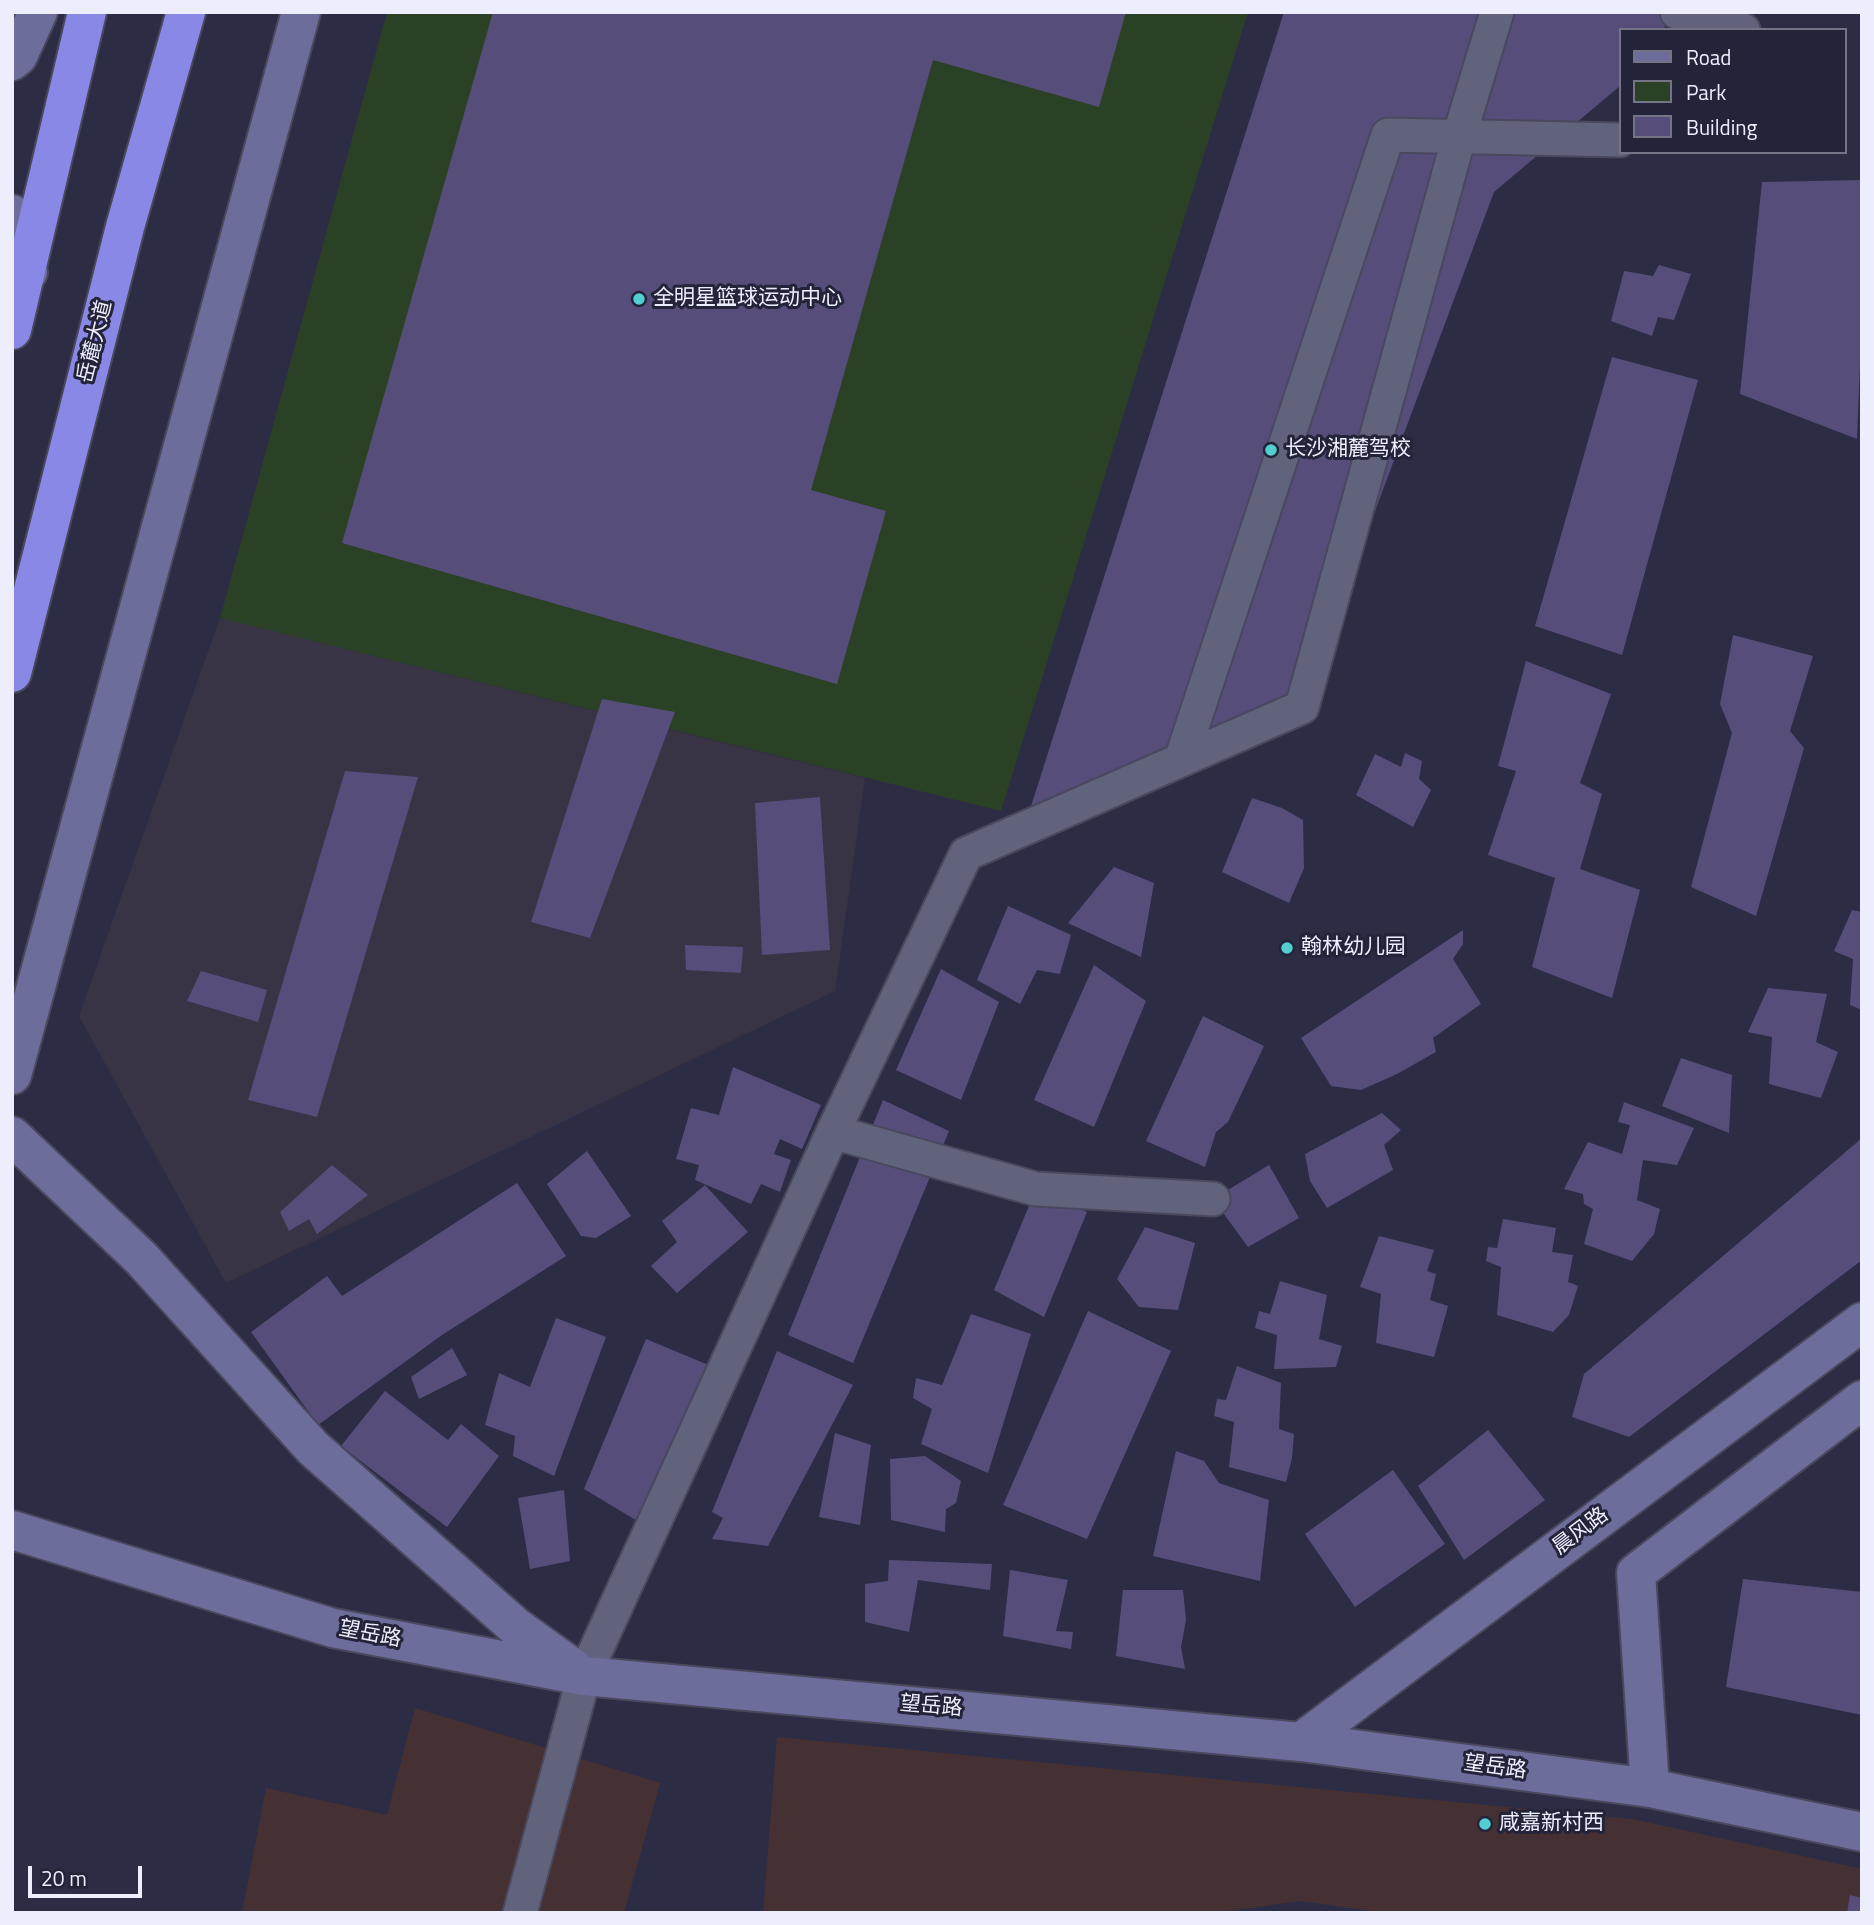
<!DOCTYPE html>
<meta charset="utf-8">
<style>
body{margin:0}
#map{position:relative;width:1874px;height:1925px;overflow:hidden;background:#2c2d44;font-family:"Titillium Web",sans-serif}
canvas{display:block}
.frame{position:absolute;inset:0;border:14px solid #edeefd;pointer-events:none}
.legend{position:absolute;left:1619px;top:28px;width:228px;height:126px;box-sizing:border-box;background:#232339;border:2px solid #747487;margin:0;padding:9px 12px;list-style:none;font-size:21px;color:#edeefd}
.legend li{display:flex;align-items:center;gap:14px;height:35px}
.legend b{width:35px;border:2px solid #747487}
.scale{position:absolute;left:28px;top:1866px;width:114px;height:32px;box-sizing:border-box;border:4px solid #edeefd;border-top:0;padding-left:9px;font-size:21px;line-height:24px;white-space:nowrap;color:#edeefd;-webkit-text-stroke:5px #232339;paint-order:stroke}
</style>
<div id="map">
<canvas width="1874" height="1925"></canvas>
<div class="frame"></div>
<ul class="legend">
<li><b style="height:9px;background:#6d6d9c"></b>Road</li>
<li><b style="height:19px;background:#2b4126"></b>Park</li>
<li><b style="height:19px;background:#574d7a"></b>Building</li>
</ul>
<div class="scale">20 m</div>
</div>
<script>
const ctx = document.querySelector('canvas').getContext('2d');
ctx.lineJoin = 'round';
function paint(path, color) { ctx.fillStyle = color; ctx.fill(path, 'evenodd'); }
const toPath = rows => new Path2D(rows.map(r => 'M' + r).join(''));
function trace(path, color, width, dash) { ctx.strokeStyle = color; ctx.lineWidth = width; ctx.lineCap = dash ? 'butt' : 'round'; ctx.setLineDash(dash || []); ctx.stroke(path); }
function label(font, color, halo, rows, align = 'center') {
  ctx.font = font + ' "Titillium Web","Noto Sans SC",sans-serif'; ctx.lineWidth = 6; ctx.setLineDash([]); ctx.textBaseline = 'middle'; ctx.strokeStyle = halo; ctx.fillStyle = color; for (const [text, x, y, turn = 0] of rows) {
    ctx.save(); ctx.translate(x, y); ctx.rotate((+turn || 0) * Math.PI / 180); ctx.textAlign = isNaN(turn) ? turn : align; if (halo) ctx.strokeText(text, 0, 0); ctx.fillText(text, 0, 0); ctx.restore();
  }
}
paint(toPath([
 [415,1708,660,1783,624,1913,242,1913,266,1788,387,1815],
 [777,1737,1632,1819,1862,1869,1862,1913,1385,1913,1300,1901,1214,1913,763,1913]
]), '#453133');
paint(toPath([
 [220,618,865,778,835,991,226,1283,79,1016]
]), '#383445');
paint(toPath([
 [387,12,1248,12,1001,811,220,618]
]), '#2b4126');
paint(toPath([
 [493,12,1126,12,1099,107,933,60,811,490,886,511,837,684,342,543],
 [1284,12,1669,12,1664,30,1620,30,1620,86,1494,192,1302,707,1026,822],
 [1862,180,1862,313,1857,439,1740,394,1762,182],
 [1659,265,1691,274,1674,320,1658,317,1652,336,1611,321,1624,271,1653,276],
 [1612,357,1698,380,1622,655,1535,626],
 [1733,635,1813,656,1790,731,1804,748,1756,916,1691,887,1732,733,1720,704],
 [1526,661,1611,694,1580,783,1602,794,1580,869,1640,890,1612,998,1532,967,1555,878,1488,855,1516,771,1498,766],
 [602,699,675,712,590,938,531,922],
 [1405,753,1422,761,1419,779,1431,790,1413,827,1356,795,1375,754,1401,767],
 [345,771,418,777,317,1117,248,1100],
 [820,797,830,950,762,955,755,803],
 [1252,798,1282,808,1303,820,1304,868,1289,903,1222,872],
 [1114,867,1154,883,1141,957,1068,923],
 [1008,906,1071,935,1060,974,1037,970,1020,1004,977,980],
 [1852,910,1862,912,1862,1010,1850,1005,1853,959,1834,951],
 [1463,930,1463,944,1453,959,1481,1004,1433,1038,1436,1052,1397,1074,1361,1090,1331,1086,1301,1038],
 [685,945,743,947,741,973,686,970],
 [1094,965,1146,1001,1094,1127,1034,1100],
 [941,969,999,1002,961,1100,896,1070],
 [201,971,267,990,258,1022,187,1001],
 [1768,988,1827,994,1816,1042,1838,1052,1821,1098,1769,1084,1772,1037,1748,1032],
 [1203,1016,1264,1046,1228,1122,1216,1132,1205,1167,1146,1141],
 [1681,1058,1732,1075,1729,1133,1662,1106],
 [733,1067,821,1105,802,1149,780,1139,774,1154,791,1160,780,1192,761,1184,751,1204,695,1180,699,1165,676,1159,691,1108,719,1115],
 [883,1100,949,1131,853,1363,788,1335],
 [1624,1102,1694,1128,1677,1165,1643,1160,1637,1200,1660,1209,1654,1234,1632,1261,1584,1244,1593,1209,1584,1204,1583,1194,1564,1189,1588,1142,1622,1154,1630,1125,1618,1122],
 [1382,1113,1401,1130,1384,1145,1393,1170,1327,1208,1310,1181,1305,1154],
 [1862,1138,1862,1260,1629,1437,1572,1417,1584,1374],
 [587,1151,631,1216,596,1238,581,1236,547,1184],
 [332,1165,368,1195,317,1234,309,1219,289,1231,280,1212],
 [1269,1165,1299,1218,1248,1247,1213,1199],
 [517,1183,566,1256,442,1335,318,1425,251,1332,327,1276,342,1296],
 [705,1185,748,1232,677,1293,651,1266,677,1242,662,1221],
 [1036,1189,1087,1212,1044,1317,994,1290],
 [1503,1219,1556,1228,1552,1252,1573,1255,1568,1282,1578,1286,1569,1315,1553,1332,1497,1315,1501,1267,1486,1261,1488,1247,1497,1248],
 [1145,1227,1195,1243,1178,1310,1139,1307,1117,1279],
 [1379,1236,1434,1250,1427,1271,1436,1274,1430,1300,1448,1306,1434,1357,1376,1343,1381,1294,1360,1287],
 [1280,1281,1327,1295,1319,1339,1342,1346,1336,1367,1274,1369,1277,1335,1255,1328,1259,1311,1270,1314],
 [1088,1311,1171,1351,1087,1539,1003,1505],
 [971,1314,1031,1334,988,1473,921,1444,932,1409,913,1398,916,1378,942,1385],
 [556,1318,606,1337,554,1476,513,1456,515,1436,485,1425,499,1373,530,1387],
 [646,1339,711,1366,649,1528,584,1489],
 [452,1348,467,1375,419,1399,411,1377],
 [777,1351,853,1385,768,1546,712,1539,723,1518,712,1512],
 [1237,1366,1281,1383,1279,1429,1294,1434,1292,1458,1286,1482,1229,1467,1234,1422,1214,1416,1217,1399,1226,1400],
 [385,1391,448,1440,461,1424,499,1456,447,1527,341,1446],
 [1488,1430,1545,1500,1464,1560,1418,1486],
 [835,1433,871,1445,860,1525,819,1517],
 [1176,1451,1204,1461,1219,1483,1269,1500,1260,1581,1153,1556],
 [925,1456,961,1481,956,1503,946,1509,945,1532,891,1520,890,1459],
 [1393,1470,1445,1544,1355,1607,1305,1534],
 [564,1490,570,1561,530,1569,518,1498],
 [889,1560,992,1564,990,1590,918,1580,909,1632,865,1622,865,1584,888,1581],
 [1010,1570,1068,1580,1056,1631,1073,1632,1071,1649,1003,1636],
 [1743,1579,1862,1592,1862,1715,1726,1687],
 [1123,1590,1183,1590,1186,1620,1181,1647,1185,1669,1116,1656],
 [1850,1895,1862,1898,1862,1913,1847,1913]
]), '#574d7a');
const street = toPath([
 [1677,12,1743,30],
 [1182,757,1388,135,1620,140],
 [833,1132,966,854,1302,707,1459,137,1497,12],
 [520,1913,584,1676,833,1132,1036,1189,1213,1199]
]);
const secondary = toPath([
 [12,61,18,56,38,12],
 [12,214,28,272],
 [12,1075,301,12],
 [12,1136,141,1258,313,1448,516,1627,573,1668],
 [12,1530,333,1628,584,1676,1301,1742,1650,1788,1862,1832],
 [1301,1742,1862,1322],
 [1650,1788,1636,1573,1862,1400]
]);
const highway = toPath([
 [12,330,87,12],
 [12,673,125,227,186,12]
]);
trace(street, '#49485d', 37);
trace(secondary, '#49485d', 42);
trace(highway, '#49485d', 42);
trace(street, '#61627c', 33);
trace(secondary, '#6d6d9c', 38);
trace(highway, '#8988e7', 38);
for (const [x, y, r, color] of [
 [639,299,7,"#52cdd0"],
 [1271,450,7,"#52cdd0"],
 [1287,948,7,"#52cdd0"],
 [1485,1824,7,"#52cdd0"]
]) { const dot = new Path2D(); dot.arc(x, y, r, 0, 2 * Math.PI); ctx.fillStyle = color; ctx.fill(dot); trace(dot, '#232339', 2.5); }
label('21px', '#edeefd', '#232339', [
 ["全明星篮球运动中心",653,299],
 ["长沙湘麓驾校",1285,450],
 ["翰林幼儿园",1301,948],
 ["咸嘉新村西",1499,1824]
], 'left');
label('21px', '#edeefd', '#232339', [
 ["岳麓大道",96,342,-76],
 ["晨风路",1581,1532,-37],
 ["望岳路",370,1635,11],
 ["望岳路",931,1707,5],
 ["望岳路",1495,1768,8]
]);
</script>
